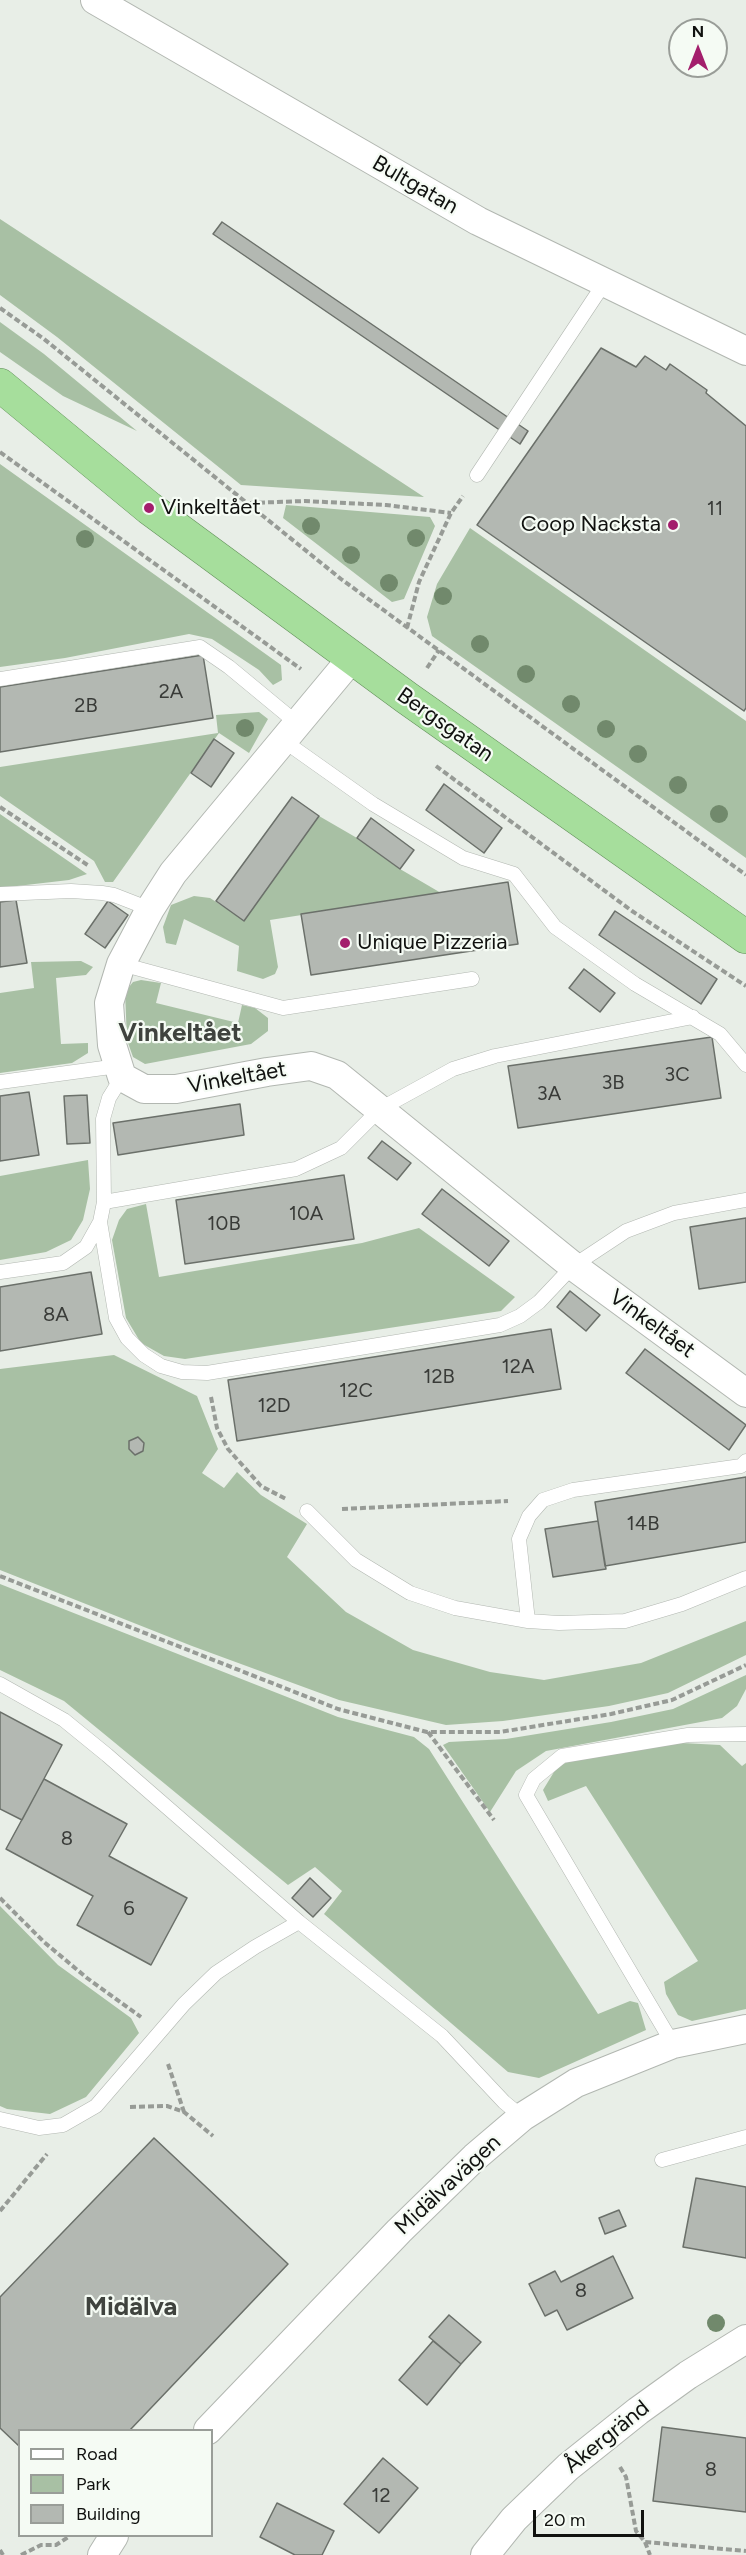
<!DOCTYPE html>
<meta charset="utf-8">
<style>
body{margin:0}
#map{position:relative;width:746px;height:2555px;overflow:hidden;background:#e8eee7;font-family:Figtree,sans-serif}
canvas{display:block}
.legend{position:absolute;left:18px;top:2429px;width:195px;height:108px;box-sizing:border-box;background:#f5fbf4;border:2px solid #999d98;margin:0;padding:8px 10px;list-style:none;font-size:18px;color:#10110f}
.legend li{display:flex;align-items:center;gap:12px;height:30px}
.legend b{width:30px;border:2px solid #999d98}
.north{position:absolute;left:668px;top:18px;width:60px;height:60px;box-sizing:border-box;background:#f5fbf4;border:2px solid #999d98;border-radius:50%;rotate:0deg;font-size:16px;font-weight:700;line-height:24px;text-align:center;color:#10110f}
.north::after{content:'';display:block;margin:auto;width:21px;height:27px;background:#a31e6c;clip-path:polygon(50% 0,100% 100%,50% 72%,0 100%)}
.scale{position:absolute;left:533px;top:2510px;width:111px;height:27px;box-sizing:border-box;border:3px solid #10110f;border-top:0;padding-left:8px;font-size:18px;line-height:21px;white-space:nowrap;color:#10110f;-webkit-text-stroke:4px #f5fbf4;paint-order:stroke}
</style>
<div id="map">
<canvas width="746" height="2555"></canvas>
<ul class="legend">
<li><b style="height:8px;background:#fff"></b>Road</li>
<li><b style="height:16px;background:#a8c0a4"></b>Park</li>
<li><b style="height:16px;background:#b3b8b2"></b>Building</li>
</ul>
<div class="north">N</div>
<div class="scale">20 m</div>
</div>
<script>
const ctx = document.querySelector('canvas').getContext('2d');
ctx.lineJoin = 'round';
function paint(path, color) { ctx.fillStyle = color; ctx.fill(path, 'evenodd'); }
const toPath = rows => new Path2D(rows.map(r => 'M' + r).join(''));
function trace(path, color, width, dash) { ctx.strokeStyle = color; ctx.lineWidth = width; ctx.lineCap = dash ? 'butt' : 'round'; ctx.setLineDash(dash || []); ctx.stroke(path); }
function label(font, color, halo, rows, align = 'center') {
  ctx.font = font + ' Figtree,sans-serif'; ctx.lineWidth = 4.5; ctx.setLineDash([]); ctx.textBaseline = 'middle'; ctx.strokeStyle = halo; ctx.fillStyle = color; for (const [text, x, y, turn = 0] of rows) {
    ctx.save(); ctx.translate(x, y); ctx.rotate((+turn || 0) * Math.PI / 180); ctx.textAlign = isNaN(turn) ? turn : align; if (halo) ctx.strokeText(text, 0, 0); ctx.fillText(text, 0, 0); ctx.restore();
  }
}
paint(toPath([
 [0,219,424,497,241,485,57,337,0,295],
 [0,322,44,354,137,431,63,396,0,352],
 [0,464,281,665,282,680,273,685,259,670,212,639,189,634,65,658,0,667],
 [286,505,430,517,435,526,404,599,392,602,283,518],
 [470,528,746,721,746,858,432,636,427,617,437,584],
 [259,712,268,719,249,753,219,733,113,882,105,882,94,861,0,796,0,767,218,733,216,715],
 [0,814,87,874,69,880,0,888],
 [319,816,357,838,400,869,441,893,270,920,278,967,275,974,263,979,237,971,239,946,184,919,176,945,166,943,163,927,171,905,194,896,210,898,244,920],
 [81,961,93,967,86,975,56,978,61,1044,88,1043,88,1053,72,1063,0,1073,0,993,34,988,31,962],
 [141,980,161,983,156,1003,238,1023,242,1005,255,1008,268,1018,268,1031,251,1044,145,1064,133,1057,127,1040,125,992,133,982],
 [88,1160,90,1189,83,1220,71,1240,46,1252,0,1260,0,1176],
 [146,1204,159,1277,362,1243,419,1228,515,1297,501,1311,185,1359,164,1356,141,1343,126,1318,112,1240,119,1220,127,1209],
 [114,1355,197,1396,218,1449,202,1473,224,1488,237,1472,261,1495,307,1524,287,1557,346,1612,413,1650,490,1672,544,1680,641,1663,746,1621,746,1655,668,1693,609,1706,503,1721,446,1725,339,1700,192,1646,0,1570,0,1369],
 [0,1584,338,1717,414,1737,429,1749,598,2014,630,2001,638,2003,646,2030,539,2078,508,2072,324,1914,342,1891,315,1867,288,1885,64,1701,0,1670],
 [746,1675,746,1689,737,1706,722,1718,546,1751,516,1771,490,1812,443,1745,449,1742,506,1739,611,1722,673,1709],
 [682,1743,720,1745,742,1766,746,1763,746,2009,692,2021,678,2015,666,1994,664,1982,698,1961,586,1786,548,1801,543,1790,557,1767,576,1758],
 [0,1906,58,1965,131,2018,139,2033,86,2097,50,2114,7,2109,0,2106]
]), '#a8c0a4');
const building = toPath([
 [222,222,528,431,520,444,213,234,222,222],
 [601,348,636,367,645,356,666,370,670,364,707,390,706,393,746,426,746,708,744,711,477,525,601,348],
 [203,655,213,718,0,752,0,687,203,655],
 [214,739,234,753,211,787,191,773,214,739],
 [444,784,502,828,484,853,426,810,444,784],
 [292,797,319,816,244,921,216,901,292,797],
 [371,818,414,850,400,869,357,838,371,818],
 [508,882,518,944,311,975,301,914,508,882],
 [16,900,27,963,0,967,0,902,16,900],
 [108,901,128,915,105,948,85,934,108,901],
 [615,911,717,979,701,1004,599,935,615,911],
 [584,969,615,993,600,1012,569,988,584,969],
 [712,1037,721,1098,518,1128,508,1066,712,1037],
 [29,1092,39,1155,0,1161,0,1096,29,1092],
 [87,1095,90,1143,67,1144,64,1096,87,1095],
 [240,1104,244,1135,118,1155,113,1123,240,1104],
 [382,1141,411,1163,397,1180,368,1158,382,1141],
 [344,1175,354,1239,185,1264,176,1200,344,1175],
 [442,1189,509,1241,489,1266,422,1214,442,1189],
 [746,1218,746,1282,699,1289,690,1227,746,1218],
 [91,1272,102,1334,0,1351,0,1287,91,1272],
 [570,1291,600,1315,586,1331,557,1307,570,1291],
 [551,1329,561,1389,237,1441,228,1380,551,1329],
 [645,1349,746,1425,729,1450,626,1373,645,1349],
 [138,1437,144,1443,143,1451,135,1455,129,1449,129,1441,138,1437],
 [746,1477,746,1542,605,1566,595,1502,746,1477],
 [598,1521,606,1569,553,1577,545,1529,598,1521],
 [0,1712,62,1745,22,1820,0,1809,0,1712],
 [44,1779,127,1824,109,1856,187,1898,151,1965,77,1925,93,1896,6,1849,44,1779],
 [310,1878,331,1898,313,1917,292,1898,310,1878],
 [154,2138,288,2264,130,2430,20,2430,20,2447,0,2428,0,2297,154,2138],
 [696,2178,746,2187,746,2258,683,2247,696,2178],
 [619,2210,626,2226,605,2234,599,2218,619,2210],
 [613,2256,633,2298,567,2330,557,2310,545,2316,529,2284,555,2271,561,2282,613,2256],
 [449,2315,481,2342,461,2364,429,2337,449,2315],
 [433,2341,461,2364,427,2405,399,2380,433,2341],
 [662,2427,746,2438,746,2512,653,2501,662,2427],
 [383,2458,418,2488,379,2533,344,2504,383,2458],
 [277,2503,334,2531,322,2555,295,2555,260,2537,277,2503]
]);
paint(building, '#b3b8b2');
trace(building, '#6b706a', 1.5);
const service = toPath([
 [477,475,605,282],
 [0,679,200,647,229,667,298,724],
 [284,741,373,804,463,858,514,874,555,927,635,984,720,1034,746,1065],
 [0,894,71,891,102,893,114,895,150,909],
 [121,964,283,1008,472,979],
 [0,1082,118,1066],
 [104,1202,296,1169,341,1148,380,1109,453,1069,495,1056,693,1017],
 [100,1222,116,1318,127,1338,144,1355,161,1366,182,1372,207,1373,500,1325,520,1316,539,1302,573,1266,626,1231,674,1213,746,1200],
 [0,1272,63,1263,86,1247,100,1222,104,1202,103,1119,109,1098,122,1077],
 [307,1511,356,1560,410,1593,455,1608,528,1621,559,1623,625,1621,682,1604,746,1578],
 [528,1621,519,1539,529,1516,543,1500,573,1490,741,1466,746,1461],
 [0,1684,64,1720,107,1755,299,1922,442,2036,504,2102,522,2117],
 [673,2044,526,1795,534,1779,562,1756,688,1735,746,1734],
 [0,2119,39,2128,63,2125,96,2106,184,2004,216,1973,255,1947,299,1922],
 [662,2160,746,2137]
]);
const minor = toPath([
 [95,0,478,221,746,351],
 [352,658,173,873,150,909,121,964,109,1003,112,1045,122,1077,144,1089,176,1089,267,1072,311,1066,337,1075,573,1266,746,1393],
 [208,2430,399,2231,475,2157,522,2117,576,2083,673,2044,746,2029],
 [102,2555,114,2536],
 [485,2555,514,2519,568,2467,638,2411,688,2375,746,2339]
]);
const trunk = toPath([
 [0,385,149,508,407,698,746,937]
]);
trace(service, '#b2b7b1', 15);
trace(minor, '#b2b7b1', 30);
trace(trunk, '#63905b', 34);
trace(toPath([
 [0,308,44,339,341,579,746,875],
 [0,452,301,669],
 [250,503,305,501,386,505,451,513],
 [407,628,419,582,451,513,463,496],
 [427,668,439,650],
 [436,766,632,911,746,986],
 [0,807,89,866],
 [211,1397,217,1428,228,1449,261,1486,286,1499],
 [342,1509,508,1501],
 [0,1576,338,1709,427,1732,500,1732,611,1714,672,1700,746,1665],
 [428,1732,494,1820],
 [0,1898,44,1942,87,1978,141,2017],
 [168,2064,184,2112],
 [130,2107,167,2106,184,2112,213,2136],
 [0,2211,47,2154],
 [620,2467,626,2477,636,2531,645,2542,746,2551],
 [645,2542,650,2555],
 [0,2550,3,2555],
 [21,2555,41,2545,56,2545,70,2536]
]), '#979b96', 4, [6, 3]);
trace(service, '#fff', 14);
trace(minor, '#fff', 28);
trace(trunk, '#a6de9c', 33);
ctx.fillStyle = '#71896c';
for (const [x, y] of [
 [311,526],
 [416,538],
 [85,539],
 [351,555],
 [389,583],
 [443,596],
 [480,644],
 [526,674],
 [571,704],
 [245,728],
 [606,729],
 [638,754],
 [678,785],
 [719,814],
 [716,2323]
]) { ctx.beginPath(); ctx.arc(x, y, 9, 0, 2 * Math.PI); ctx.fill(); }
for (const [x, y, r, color] of [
 [149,508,6,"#a31e6c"],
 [673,525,6,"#a31e6c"],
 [345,943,6,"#a31e6c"]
]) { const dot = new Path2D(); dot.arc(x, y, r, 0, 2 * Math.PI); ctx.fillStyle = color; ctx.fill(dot); trace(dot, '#f5fbf4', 2); }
label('20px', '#393b38', null, [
 ["11",715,509],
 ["2A",171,692],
 ["2B",86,706],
 ["3C",677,1075],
 ["3B",613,1083],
 ["3A",549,1094],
 ["10A",306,1214],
 ["10B",224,1224],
 ["8A",56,1315],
 ["12A",518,1367],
 ["12B",439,1377],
 ["12C",356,1391],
 ["12D",274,1406],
 ["14B",643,1524],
 ["8",67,1839],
 ["6",129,1909],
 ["8",581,2291],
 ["8",711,2470],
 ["12",381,2496]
]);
label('22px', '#10110f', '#f5fbf4', [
 ["Bultgatan",415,185,30],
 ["Bergsgatan",445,725,35],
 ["Vinkeltået",237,1078,-10],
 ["Vinkeltået",652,1324,36],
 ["Midälvavägen",448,2185,-43],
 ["Åkergränd",607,2437,-39]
]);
label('22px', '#10110f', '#f5fbf4', [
 ["Vinkeltået",161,508],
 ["Coop Nacksta",661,525,"right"],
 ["Unique Pizzeria",357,943]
], 'left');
label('bold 26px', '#3f433e', '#f5fbf4', [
 ["Vinkeltået",180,1033],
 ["Midälva",131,2307]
]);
</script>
